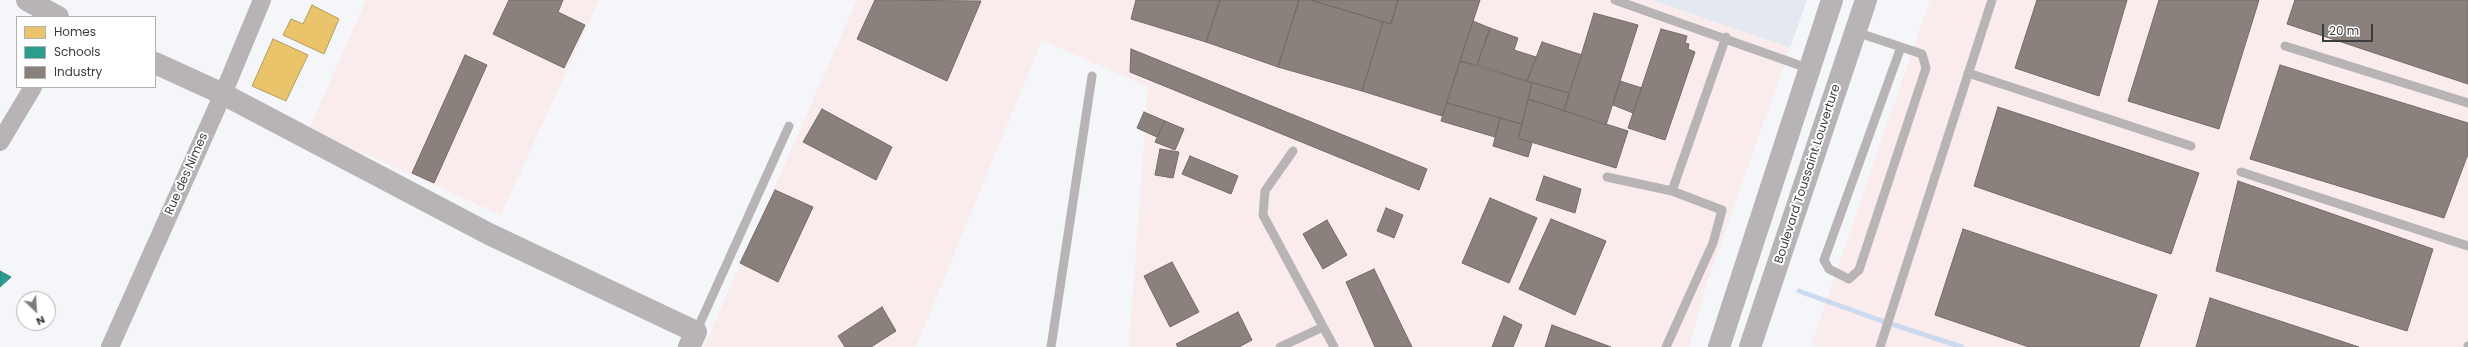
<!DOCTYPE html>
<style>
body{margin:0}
#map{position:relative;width:2468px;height:347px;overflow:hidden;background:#f4f6f9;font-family:Poppins,sans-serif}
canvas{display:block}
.legend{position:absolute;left:16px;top:16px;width:140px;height:72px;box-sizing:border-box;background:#fff;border:1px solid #b0b1b2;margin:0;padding:5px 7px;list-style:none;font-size:12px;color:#3a3c3e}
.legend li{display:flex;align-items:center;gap:8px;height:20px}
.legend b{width:20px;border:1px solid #b0b1b2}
.north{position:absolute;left:16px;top:291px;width:40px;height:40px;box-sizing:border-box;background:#fff;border:1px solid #b0b1b2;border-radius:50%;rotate:155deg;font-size:11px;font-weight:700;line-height:16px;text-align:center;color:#3a3c3e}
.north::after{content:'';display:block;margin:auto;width:14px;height:18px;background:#7b7d7f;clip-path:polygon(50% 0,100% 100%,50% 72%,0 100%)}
.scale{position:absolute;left:2322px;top:24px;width:51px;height:18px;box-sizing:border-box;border:2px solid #3a3c3e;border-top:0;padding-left:5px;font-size:12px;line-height:14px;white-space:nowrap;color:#3a3c3e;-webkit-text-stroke:3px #fff;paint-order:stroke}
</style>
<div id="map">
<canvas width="2468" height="347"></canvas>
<ul class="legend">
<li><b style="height:11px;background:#e9c46a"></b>Homes</li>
<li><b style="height:11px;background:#2a9d8f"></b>Schools</li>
<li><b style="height:11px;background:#8a817c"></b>Industry</li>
</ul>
<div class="north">N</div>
<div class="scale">20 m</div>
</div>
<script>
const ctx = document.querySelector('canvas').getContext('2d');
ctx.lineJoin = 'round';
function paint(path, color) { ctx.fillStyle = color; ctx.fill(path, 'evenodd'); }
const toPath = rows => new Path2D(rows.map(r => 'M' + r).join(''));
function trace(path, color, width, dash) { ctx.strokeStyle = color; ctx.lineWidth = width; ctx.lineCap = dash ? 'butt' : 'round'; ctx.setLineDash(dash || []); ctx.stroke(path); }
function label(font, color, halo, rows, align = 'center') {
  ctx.font = font + ' Poppins,sans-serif'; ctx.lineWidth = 4; ctx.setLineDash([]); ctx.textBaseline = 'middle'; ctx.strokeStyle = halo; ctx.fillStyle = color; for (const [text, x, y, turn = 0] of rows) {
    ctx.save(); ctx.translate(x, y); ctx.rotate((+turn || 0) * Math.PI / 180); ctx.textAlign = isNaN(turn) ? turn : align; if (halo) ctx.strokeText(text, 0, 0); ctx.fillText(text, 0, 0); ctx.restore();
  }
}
paint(toPath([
 [1651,0,1807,0,1790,48]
]), '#e4e9f1');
paint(toPath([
 [366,0,599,0,501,215,309,129],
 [857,0,1651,0,1790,48,1708,280,1689,347,1129,347,1148,87,1042,40,916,347,704,347],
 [1930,0,2468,0,2468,347,1818,347,1811,345]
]), '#faeced');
const homes = toPath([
 [312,5,339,19,324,54,283,35,291,19,303,24,312,5],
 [273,39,308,55,286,101,252,86,273,39]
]);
paint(homes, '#e9c46a');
trace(homes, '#b49b5d', 1);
const schools = toPath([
 [0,271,11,277,0,287,0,271]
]);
paint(schools, '#2a9d8f');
trace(schools, '#2f8077', 1);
const industry = toPath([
 [509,0,563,0,558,12,585,25,564,68,493,34,509,0],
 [875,0,981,1,947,81,857,39,875,0],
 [1136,0,1220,0,1206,42,1131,19,1136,0],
 [1220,0,1299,0,1278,67,1206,42,1220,0],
 [1299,0,1311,0,1383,22,1362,91,1278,67,1299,0],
 [1311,0,1398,0,1391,24,1311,0],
 [1398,0,1480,0,1442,116,1362,91,1383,22,1391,24,1398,0],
 [2037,0,2127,0,2099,96,2015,68,2037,0],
 [2159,0,2259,0,2219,129,2128,101,2159,0],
 [2295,0,2468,0,2468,84,2287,24,2295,0],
 [1594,13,1638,25,1606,125,1564,111,1594,13],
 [1473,21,1490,28,1477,65,1460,61,1473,21],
 [1490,28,1518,38,1514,50,1536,57,1527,81,1477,65,1490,28],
 [1661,29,1687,36,1685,43,1689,44,1688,49,1695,52,1665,140,1628,128,1661,29],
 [1542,42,1582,55,1569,93,1527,81,1542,42],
 [1131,49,1427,169,1419,190,1130,72,1131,49],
 [465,55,487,65,434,183,412,173,465,55],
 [1460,61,1532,83,1522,124,1447,103,1460,61],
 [2280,65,2468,123,2468,154,2444,218,2250,159,2280,65],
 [1620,81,1642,88,1633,113,1613,105,1620,81],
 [1532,83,1569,93,1564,111,1528,99,1532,83],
 [1528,99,1628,131,1616,168,1518,138,1528,99],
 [1447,103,1500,118,1495,137,1441,121,1447,103],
 [1998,107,2199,173,2171,254,1974,186,1998,107],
 [822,109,892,147,876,180,803,142,822,109],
 [1144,112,1165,121,1157,137,1137,128,1144,112],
 [1500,118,1522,124,1518,138,1532,143,1528,157,1493,146,1500,118],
 [1165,121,1184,129,1175,150,1155,142,1165,121],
 [1160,149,1179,152,1173,178,1155,175,1160,149],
 [1190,156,1238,176,1231,194,1182,174,1190,156],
 [1544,176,1581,189,1575,213,1536,200,1544,176],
 [2238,181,2433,249,2407,331,2216,271,2238,181],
 [775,190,813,207,778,282,740,263,775,190],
 [1490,198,1537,218,1509,283,1462,263,1490,198],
 [1386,208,1403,215,1394,238,1377,231,1386,208],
 [1551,219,1606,241,1575,315,1519,289,1551,219],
 [1327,220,1347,255,1323,269,1303,234,1327,220],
 [1963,229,2157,295,2139,347,2029,347,1935,315,1963,229],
 [1172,262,1199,312,1170,327,1144,276,1172,262],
 [1374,269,1412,347,1375,347,1346,282,1374,269],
 [2210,298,2359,347,2196,347,2210,298],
 [882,307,896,331,871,347,845,347,838,336,882,307],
 [1238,312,1252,340,1239,347,1178,347,1176,344,1238,312],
 [1504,316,1522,325,1513,347,1492,347,1504,316],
 [1552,325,1611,347,1545,347,1552,325]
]);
paint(industry, '#8a817c');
trace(industry, '#726c69', 1);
trace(toPath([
 [1799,291,1879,320,1962,347]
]), '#ccdaf0', 5);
trace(toPath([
 [1615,0,1810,69],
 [1856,32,1922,54,1926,68,1859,270,1849,279,1829,269,1824,260,1901,47],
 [2285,46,2468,103],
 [1968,73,2191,146],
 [1293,151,1265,191,1263,215,1334,347],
 [2241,172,2468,246],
 [1607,177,1672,191,1722,210,1713,243,1666,347],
 [1672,191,1726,37],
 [696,332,789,126],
 [1051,347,1092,76],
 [1280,347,1323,327],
 [1880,347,1992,0],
 [2468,347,2468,346]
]), '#b8b4b5', 9);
trace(toPath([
 [0,142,33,87],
 [110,347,223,94,262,0]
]), '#b8b4b5', 18);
trace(toPath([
 [27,0,58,17],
 [155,63,223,94,489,234,696,332,689,347],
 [1719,347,1832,0],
 [1750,347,1866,0]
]), '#b8b3b4', 22);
label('12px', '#3a3c3e', '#fff', [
 ["Rue des Nimes",187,174,-66],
 ["Boulevard Toussaint Louverture",1808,174,-72]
]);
</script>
